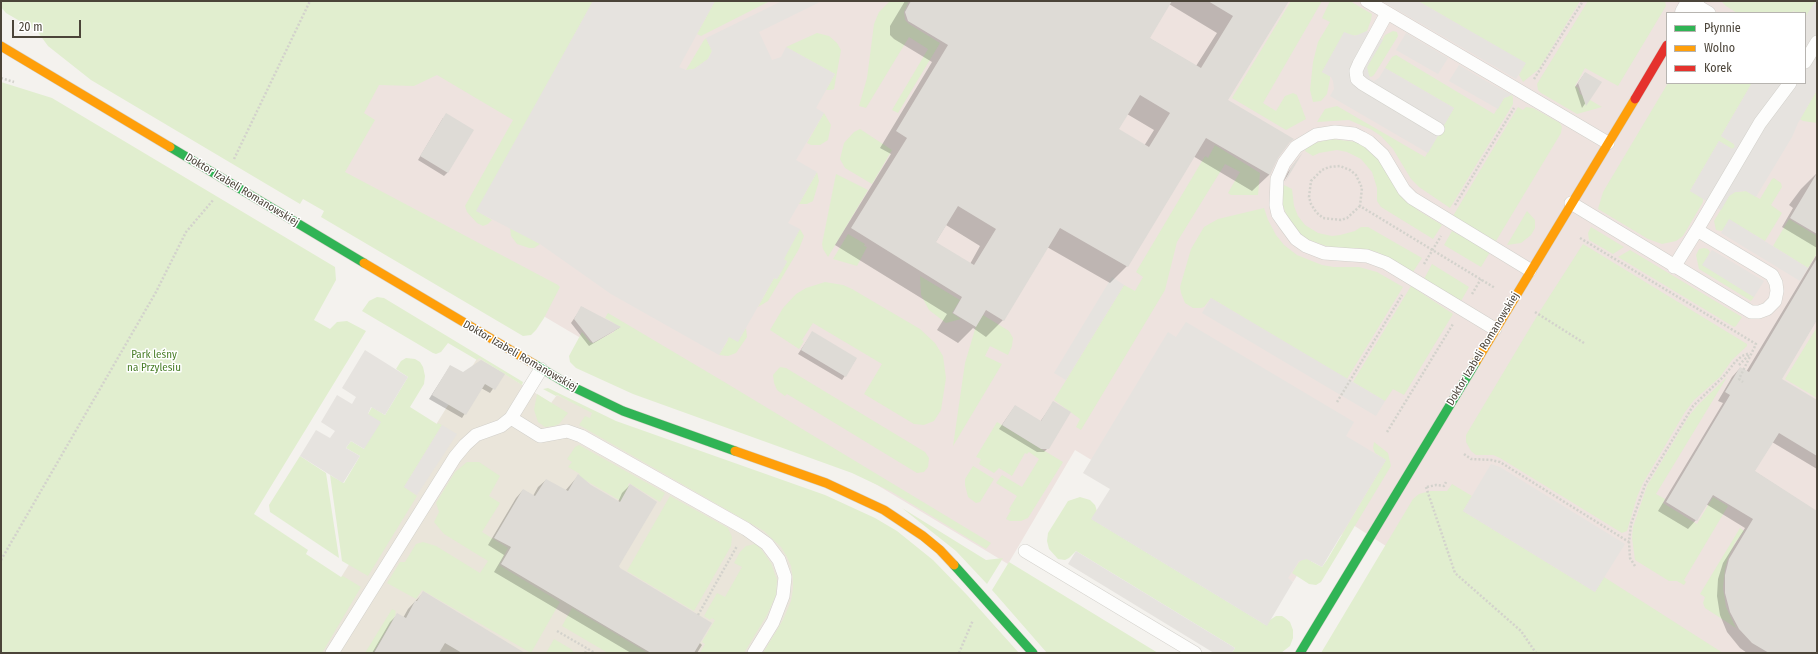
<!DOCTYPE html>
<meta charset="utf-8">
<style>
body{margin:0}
#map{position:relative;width:1818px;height:654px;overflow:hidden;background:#f4f2ee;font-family:"Fira Sans Condensed",sans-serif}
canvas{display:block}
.frame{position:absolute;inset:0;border:2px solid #4b4439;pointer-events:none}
.legend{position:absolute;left:1666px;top:12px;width:140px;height:72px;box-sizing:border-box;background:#fff;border:1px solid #b7b4b0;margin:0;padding:5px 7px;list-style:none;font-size:12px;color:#4b4439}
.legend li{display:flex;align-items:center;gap:8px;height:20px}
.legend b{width:20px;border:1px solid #b7b4b0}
.scale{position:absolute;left:12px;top:20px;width:69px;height:18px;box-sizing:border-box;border:2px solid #4b4439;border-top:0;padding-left:5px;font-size:12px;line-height:14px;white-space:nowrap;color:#4b4439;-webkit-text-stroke:3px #fff;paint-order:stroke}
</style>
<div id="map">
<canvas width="1818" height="654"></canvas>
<div class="frame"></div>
<ul class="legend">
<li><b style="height:5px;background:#30b455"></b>Płynnie</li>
<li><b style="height:5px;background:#ff9f0a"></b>Wolno</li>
<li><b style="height:5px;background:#e5322d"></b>Korek</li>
</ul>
<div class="scale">20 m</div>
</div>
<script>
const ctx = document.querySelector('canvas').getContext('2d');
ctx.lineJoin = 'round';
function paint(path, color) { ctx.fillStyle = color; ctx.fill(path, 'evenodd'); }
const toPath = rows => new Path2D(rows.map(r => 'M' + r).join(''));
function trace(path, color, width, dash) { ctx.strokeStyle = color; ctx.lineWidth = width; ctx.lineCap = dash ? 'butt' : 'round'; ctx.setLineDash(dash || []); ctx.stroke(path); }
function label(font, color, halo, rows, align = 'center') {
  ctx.font = font + ' "Fira Sans Condensed",sans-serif'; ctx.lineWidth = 3; ctx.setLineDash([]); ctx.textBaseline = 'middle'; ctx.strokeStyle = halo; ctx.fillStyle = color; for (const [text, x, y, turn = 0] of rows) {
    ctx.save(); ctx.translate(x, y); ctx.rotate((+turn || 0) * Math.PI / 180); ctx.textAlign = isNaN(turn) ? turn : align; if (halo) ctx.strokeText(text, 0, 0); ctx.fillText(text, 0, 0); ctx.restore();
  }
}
paint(toPath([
 [478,357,551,403,557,395,611,421,910,608,879,653,294,653]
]), '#eae5da');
paint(toPath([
 [336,1,1817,1,1817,653,1577,653,1386,546,1353,525,1300,571,1293,582,1075,450,1008,564,796,436,676,396,579,337,343,198],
 [1667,13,1805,13,1805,83,1667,83]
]), '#eee3df');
paint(toPath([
 [1,1,593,1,477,211,492,220,488,224,483,226,477,223,467,212,465,206,513,120,437,75,414,86,379,85,364,113,375,120,345,172,558,285,560,287,544,318,536,330,531,335,523,336,321,217,324,211,303,199,300,204,91,80,48,46,37,31,6,13,1,7],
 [715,1,770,1,701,36,697,34],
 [890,1,909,1,904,12,905,20,909,24,940,43,898,113,892,110,928,49,909,37,866,108,859,106,867,78,874,24,879,12],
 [1291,1,1322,1,1263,103,1276,111,1285,96,1293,93,1297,95,1306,119,1286,130,1232,98],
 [1330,1,1350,1,1372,14,1371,20,1367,31,1359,35,1350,36,1344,33,1322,72,1330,76,1330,79,1327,94,1321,101,1313,102,1310,90,1313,62,1318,42,1330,22,1322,18],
 [1418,1,1580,1,1539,69,1523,82,1519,75,1525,63],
 [1588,1,1665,1,1666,6,1618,86,1585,68,1575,86,1578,88,1580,94,1602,107,1577,114,1541,93,1538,90,1537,84],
 [1721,1,1816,1,1806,18,1805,13,1797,13,1793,11,1792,13,1737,13,1726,6],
 [1393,31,1397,32,1398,36,1374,75,1371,77,1368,75,1367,67,1385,35],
 [817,33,829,36,837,43,841,50,834,89,831,90,826,90,835,74,786,47],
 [706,38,712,51,708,59,694,69,686,70,704,40],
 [1396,55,1494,114,1504,98,1512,95,1513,98,1513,104,1450,208,1419,187,1411,179,1393,149,1381,136,1372,130,1349,120,1317,122,1325,109,1337,106,1425,157,1454,108,1385,68,1392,57],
 [1,82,52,98,335,267,336,280,314,320,330,329,337,322,347,321,366,331,254,514,308,550,306,554,341,577,343,576,361,587,322,653,1,653],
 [1668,83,1752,83,1721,136,1734,144,1735,147,1732,149,1719,141,1690,191,1703,198,1703,202,1683,236,1676,241,1662,244,1648,239,1598,209,1603,192],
 [1817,90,1817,123,1803,121,1800,119],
 [1518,107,1523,110,1526,107,1533,108,1560,123,1562,127,1561,133,1496,241,1453,216],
 [824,113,831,125,828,140,820,145,811,145,807,143],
 [860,129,892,150,872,184,845,168,840,159,844,143,854,132],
 [1332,139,1356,142,1369,150,1380,161,1406,200,1419,211,1442,225,1433,239,1381,207,1377,201,1377,188,1372,172,1361,159,1347,152,1337,150,1319,153,1313,156,1305,151,1307,147,1315,143],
 [1215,145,1260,173,1258,195,1231,195,1228,193,1240,172,1225,164,1177,242,1165,290,1081,430,1076,427,1080,419,1054,400,1124,285,1135,291,1143,277,1136,272,1205,156,1208,158],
 [817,172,819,181,813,201,807,204,799,204],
 [836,174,868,190,828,257,823,249,822,244],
 [1774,178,1781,183,1782,187,1771,205,1782,213,1765,241,1730,220,1722,231,1716,230,1714,221,1729,196,1735,192,1746,191,1760,199,1772,179],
 [1284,185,1292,189,1294,206,1298,216,1305,225,1318,233,1332,236,1340,235,1355,231,1361,227,1368,227,1422,258,1413,272,1377,252,1358,248,1332,248,1306,239,1299,233,1288,219,1285,211,1282,204,1282,188],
 [1264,208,1268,220,1276,235,1284,245,1297,255,1322,265,1334,267,1359,267,1377,272,1403,287,1347,379,1211,298,1204,307,1201,308,1193,308,1185,303,1181,293,1180,287,1191,249,1204,227,1218,219],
 [1527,211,1535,220,1535,228,1531,235,1521,243,1507,245],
 [1789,219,1817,236,1817,253,1808,268,1773,246],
 [510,227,540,244,534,248,529,248,517,244,511,236],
 [1591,227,1624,247,1613,254,1589,240,1588,233],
 [800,229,804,236,799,249,768,301,758,307,774,278,777,279,787,261,783,259],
 [1452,231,1490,252,1481,267,1444,245],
 [848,234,865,244,864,246,867,247,857,266,833,259],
 [1583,244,1747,344,1747,346,1732,360,1720,377,1694,400,1685,412,1643,483,1637,497,1627,531,1622,533,1500,458,1493,455,1476,455,1471,451,1466,442,1466,435,1540,311],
 [1704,248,1708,249,1710,252,1703,265,1754,297,1751,301,1699,269,1696,255,1699,249],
 [1630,250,1742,317,1736,326,1734,327,1618,257],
 [1432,264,1469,287,1461,301,1424,279],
 [610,269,738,341,746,328,747,337,736,353,728,356,719,355,728,340],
 [920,276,960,300,952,313,961,319,946,323,929,310,921,295],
 [825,282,843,285,852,289,920,329,935,343,943,356,946,378,941,410,934,421,924,425,914,424,864,394,882,364,813,323,802,340,804,341,799,349,770,330,783,308,796,294,806,288],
 [1411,286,1453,314,1404,395,1393,389,1385,401,1353,382],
 [377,297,384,298,523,382,522,385,479,358,477,360,448,343,441,352,436,354,433,353,362,311,369,301],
 [608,313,726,383,991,543,986,549,892,492,852,473,633,394,576,368,570,362,569,356,582,332,590,342,593,343,614,332,616,326,614,323,605,318],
 [983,315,1009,331,1013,338,1012,346,1008,355,990,346,985,356,1002,364,953,446,965,363,976,326],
 [1817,327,1817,398,1785,379],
 [406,358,415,359,420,362,423,367,425,376,424,384,410,407,437,424,438,423,442,425,404,487,417,496,368,576,342,561,330,475,344,483,360,456,346,448,351,441,364,449,368,414,372,407,385,415,408,377,396,369,401,361],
 [780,367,786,368,925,452,929,458,928,467,924,472,917,473,787,394,785,396,777,390,774,383,773,375],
 [1727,377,1656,494,1665,499,1663,503,1697,524,1713,497,1728,506,1684,580,1686,582,1684,585,1677,581,1669,581,1635,560,1632,538,1633,527,1647,486,1689,416,1698,405],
 [548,388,616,421,825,495,875,518,897,531,933,560,967,595,1019,653,763,653,783,620,791,601,793,589,793,579,791,566,787,557,781,547,764,531,579,425,585,416,590,418,592,413,557,395,556,396,543,389],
 [537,394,568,413,559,424,554,426,545,427,538,422,534,410],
 [997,422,1063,462,1028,518,1021,521,1010,521,1006,519,1011,510,1009,509,1017,496,996,483,1002,475,1022,487,1039,459,1029,452,1027,454,1025,453,1012,476,999,468,994,473,979,464,981,459,976,457],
 [1374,442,1388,453,1391,466,1321,582,1316,585,1309,584,1292,573,1299,562,1303,559,1307,559,1322,567,1327,560,1386,460,1375,453,1373,448],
 [579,445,665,493,660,502,629,483,628,485,629,486,621,501,578,476,580,474,568,467,572,462,567,459,575,447],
 [300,456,326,473,339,558,270,512,269,505],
 [467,462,479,462,500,476,489,496,500,503,482,532,508,548,499,565,560,602,531,653,422,590,416,599,387,583,400,562,405,562,416,544,423,542,436,546,480,573,488,561,444,534,434,522,439,512,436,503,455,472],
 [973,466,994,479,980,502,976,503,968,497,965,485,965,479],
 [1452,484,1472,496,1463,511,1595,592,1604,577,1723,653,1321,653,1413,499,1419,494,1430,491,1447,491],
 [670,496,728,528,732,537,731,546,694,611,627,571],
 [1080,497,1090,500,1095,505,1097,511,1092,519,1266,625,1270,620,1276,616,1282,616,1285,618,1290,622,1293,630,1293,638,1290,646,1281,653,1232,653,1235,648,1076,551,1069,558,1065,560,1058,559,1049,549,1047,541,1048,533,1068,501],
 [902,508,986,560,1003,558,987,584,956,551],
 [1740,528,1744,531,1735,543,1728,558,1725,569,1723,588,1726,607,1736,628,1705,608,1703,603,1705,597,1700,594],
 [755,544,761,549,771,563,777,580,776,595,767,615,744,653,700,653,705,644,702,642,715,620,712,618,710,620,704,616,717,593,725,597,742,567,734,563,740,552,746,546],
 [1009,562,1158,653,1047,653,992,590],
 [572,608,648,653,608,653,562,626],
 [392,609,396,611,395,613,396,614,373,653,365,653],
 [554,639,571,649,574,653,546,653]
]), '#e1eecf');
paint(toPath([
 [593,1,715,1,679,67,686,70,694,69,708,59,712,51,706,38,782,1,822,1,759,32,772,60,781,57,786,47,835,74,816,108,824,113,796,160,817,172,788,223,800,229,784,259,787,262,777,279,774,278,738,342,729,337,719,355,611,294,540,244,476,211],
 [1382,1,1418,1,1526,63,1516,79],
 [1816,1,1817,90,1798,123,1792,137,1756,197,1746,191,1735,192,1729,196,1721,210,1690,191,1719,141,1732,149,1735,147,1734,144,1721,136,1752,83,1805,83,1805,17],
 [1367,31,1383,40,1367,67,1370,79,1374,81,1379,78,1385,68,1454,108,1428,153,1330,96,1334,89,1333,81,1331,77,1322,72,1344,32,1355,36],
 [1406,33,1448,58,1438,74,1396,50],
 [1459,65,1486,81,1512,95,1504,98,1498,109,1449,81],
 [1729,219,1808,268,1800,281,1721,233],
 [1712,250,1764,281,1754,297,1702,265],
 [1112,277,1124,285,1066,380,1054,373],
 [1211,298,1385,401,1376,416,1202,313],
 [1186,322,1354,422,1346,436,1386,460,1322,567,1307,559,1299,561,1288,578,1293,582,1267,626,1091,519,1110,489,1083,473,1168,332,1176,337],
 [365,350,408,377,385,415,371,407,368,414,381,422,364,449,351,441,346,448,360,456,343,483,300,456,316,430,330,438,335,431,321,422,337,395,352,404,356,397,342,388],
 [442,425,457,434,417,495,404,487],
 [1491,464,1500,467,1625,544,1595,592,1463,511],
 [1076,551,1235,648,1232,653,1214,653,1068,564]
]), '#e6e3df');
paint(toPath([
 [905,1,1288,1,1227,100,1285,146,1277,158,1269,175,1252,191,1193,156,1127,266,1110,283,1047,247,1003,320,986,337,973,328,958,343,937,330,947,314,835,245,891,154,880,148,932,62,894,39,890,35,890,26],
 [1169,4,1217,33,1196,66,1149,38],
 [1127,114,1154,130,1144,146,1117,129],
 [946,225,980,246,970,264,935,243],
 [1585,73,1600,82,1582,108,1575,87],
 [443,118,448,172,444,176,418,160],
 [1297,160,1284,181,1283,182,1288,172],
 [1817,173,1817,248,1782,227,1793,208,1789,205,1801,189],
 [1817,254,1817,319,1780,379,1817,401,1817,469,1772,442,1754,471,1817,512,1817,653,1747,653,1740,648,1727,632,1720,615,1717,596,1718,579,1723,563,1745,528,1706,504,1696,520,1688,529,1658,511,1723,403,1718,401,1732,377,1740,368,1746,372],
 [582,307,619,328,589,346,571,323],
 [812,333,856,359,842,380,798,354],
 [450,366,463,373,503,374,490,393,481,388,462,418,429,399],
 [1053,403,1048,448,1044,452,1037,452,999,429,1015,406,1040,422],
 [578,476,590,486,618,502,622,493,630,485,618,566,620,569,702,645,697,653,631,653,494,572,504,555,488,545,516,498,523,490,533,496,538,487,546,480,565,491],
 [423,593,523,653,441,653,439,652,438,653,372,653,390,622,397,615,403,618,408,609]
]), '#0003');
paint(toPath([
 [911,1,1172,1,1150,38,1201,68,1233,16,1208,1,1289,1,1228,100,1294,139,1290,142,1278,158,1270,175,1206,138,1128,267,1060,228,1004,321,986,310,976,327,953,313,962,297,851,228,907,138,896,131,948,45,908,21,905,12],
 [1140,95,1170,113,1149,147,1119,129],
 [958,206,996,229,974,265,936,242],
 [1585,72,1602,82,1586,106,1578,83],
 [446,113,474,130,448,173,420,156],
 [1303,152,1285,182,1291,167],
 [1817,173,1817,234,1790,218],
 [1817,258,1817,320,1782,379,1817,400,1817,456,1779,433,1755,471,1817,511,1817,653,1769,653,1752,643,1739,629,1730,612,1725,593,1725,575,1729,559,1753,519,1713,495,1697,521,1666,502,1730,395,1725,392,1740,367,1749,372],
 [581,306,621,327,593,343,574,319],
 [812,331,857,358,846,377,801,350],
 [481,360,505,374,495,390,485,384,466,415,432,395,450,365,463,372],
 [1053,401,1071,412,1049,449,1041,449,1002,425,1015,405,1041,421],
 [578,474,591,485,620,502,630,484,657,502,619,566,620,568,712,623,694,653,651,653,501,564,511,547,494,538,523,489,535,496,546,479,568,491],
 [423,591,525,653,462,653,445,643,439,653,374,653,397,613,406,618,415,601,417,601]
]), '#dedbd6');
const lane = toPath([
 [1367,1,1608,143],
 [1692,3,1709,13],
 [1387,13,1359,64,1356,71,1357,79,1363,84,1438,129],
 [1805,62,1817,42],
 [1571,203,1751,312,1759,312,1767,309,1775,301,1777,291,1776,283,1772,275,1697,230,1760,123,1790,83],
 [1674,267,1697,230],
 [1495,329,1386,263,1367,256,1324,253,1306,246,1296,239,1285,224,1278,214,1276,205,1277,179,1284,163,1296,147,1316,135,1335,132,1354,134,1362,138,1369,142,1383,155,1404,190,1412,198,1530,270],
 [511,418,540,436,567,431,581,436,746,529,767,544,779,560,785,577,783,596,773,622,754,653],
 [1025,551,1195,653],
 [332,653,455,457,465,445,476,435,501,426,511,418,541,369]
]);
const street = toPath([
 [1686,13,1693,1]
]);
const fast = toPath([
 [170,147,364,263],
 [534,364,569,385,623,411,735,451],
 [954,565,1033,653],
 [1300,653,1476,362]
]);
const slow = toPath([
 [1,46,170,147],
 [364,263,534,364],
 [1476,362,1635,99],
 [735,451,826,483,884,510,923,536,940,550,954,565]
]);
const jam = toPath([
 [1635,99,1667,45]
]);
trace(lane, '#d2d0cb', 14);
trace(street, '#d2d0cb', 23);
trace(fast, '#d3cfc5', 10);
trace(slow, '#d3cfc5', 10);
trace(jam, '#d3cfc5', 10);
trace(toPath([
 [1,78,14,82],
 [1534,79,1583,1],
 [234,159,310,1],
 [1455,205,1514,108],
 [1360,206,1347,218,1341,220,1323,218,1316,212,1311,204,1309,197,1311,181,1322,170,1329,167,1340,166,1350,170,1356,175,1362,188,1360,206,1495,288],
 [1580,238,1756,344,1739,379,1743,382],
 [1424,264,1441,236],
 [1472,294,1481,279],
 [1535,312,1584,343],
 [1739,365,1749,355],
 [1337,402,1402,295],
 [1387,432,1453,324],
 [1464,454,1471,459,1491,460,1500,462,1629,542],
 [1426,487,1455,573,1521,631,1536,653],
 [1427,487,1436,485,1444,486,1446,482],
 [1,560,156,292,186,232,214,199],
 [1635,566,1630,558,1629,542,1631,524,1645,485,1693,406,1725,375,1735,362,1742,356,1750,353],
 [698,615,737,546],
 [557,631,595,653],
 [585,653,587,649],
 [959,653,973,620]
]), '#d3d2cc', 2.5, [2, 2]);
trace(lane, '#fdfdfc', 13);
trace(street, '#fdfdfc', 22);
trace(fast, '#30b455', 9);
trace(slow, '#ff9f0a', 9);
trace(jam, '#e5322d', 9);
label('11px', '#4b4439', '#fff', [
 ["Doktor Izabeli Romanowskiej",242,190,31],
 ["Doktor Izabeli Romanowskiej",1483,349,-59],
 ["Doktor Izabeli Romanowskiej",520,356,30]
]);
label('11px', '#4a7f2a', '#fff', [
 ["Park leśny",154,355],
 ["na Przylesiu",154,368]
]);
</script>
